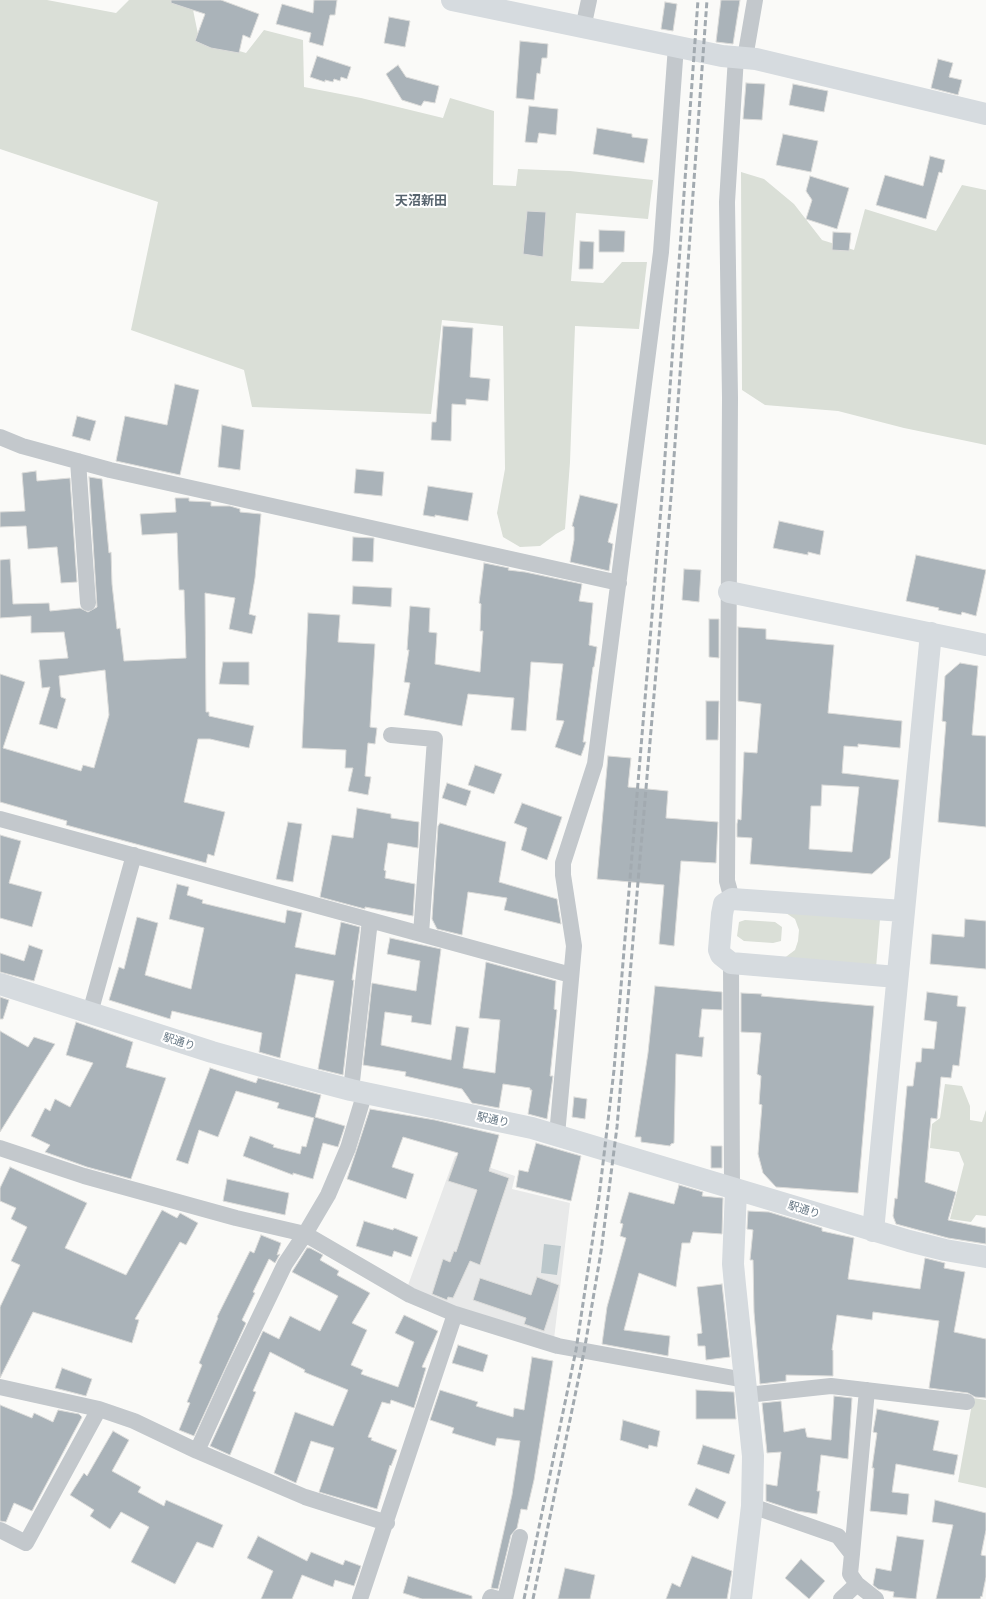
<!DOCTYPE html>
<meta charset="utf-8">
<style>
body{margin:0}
canvas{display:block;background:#fafaf8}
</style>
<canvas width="986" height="1599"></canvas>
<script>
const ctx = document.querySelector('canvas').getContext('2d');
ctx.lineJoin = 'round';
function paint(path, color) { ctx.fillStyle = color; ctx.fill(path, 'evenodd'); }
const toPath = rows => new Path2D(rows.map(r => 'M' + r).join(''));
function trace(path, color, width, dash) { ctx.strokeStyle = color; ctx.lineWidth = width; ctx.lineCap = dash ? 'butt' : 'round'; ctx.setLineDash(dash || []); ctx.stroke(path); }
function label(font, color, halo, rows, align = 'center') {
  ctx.font = font + ' "Work Sans","Noto Sans JP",sans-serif'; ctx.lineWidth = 4; ctx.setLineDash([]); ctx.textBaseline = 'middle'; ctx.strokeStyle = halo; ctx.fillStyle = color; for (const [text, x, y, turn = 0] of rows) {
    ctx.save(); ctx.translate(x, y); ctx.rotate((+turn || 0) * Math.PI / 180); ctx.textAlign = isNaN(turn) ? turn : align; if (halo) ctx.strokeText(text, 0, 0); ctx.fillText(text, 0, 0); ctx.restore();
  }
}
paint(toPath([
 [455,1156,515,1176,512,1189,570,1203,554,1339,455,1307,407,1288]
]), '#e8e9e9');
paint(toPath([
 [0,0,47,0,116,13,129,0,191,0,199,39,246,53,264,30,303,40,304,87,361,98,443,118,450,98,494,111,493,185,516,186,518,169,570,171,653,180,648,219,576,213,571,281,603,283,622,262,647,262,639,329,575,326,570,462,565,529,556,534,540,546,520,547,503,537,497,513,505,469,503,326,442,320,431,414,252,407,244,370,131,330,158,202,0,149],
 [741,172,764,179,794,204,822,240,854,250,865,209,936,231,962,185,986,190,986,445,904,428,838,411,765,405,742,390],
 [786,913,880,919,876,968,783,959,795,950,798,941,799,930,795,919],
 [745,920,775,922,782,927,781,941,773,943,744,941,737,936,739,922],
 [945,1084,962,1086,970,1106,970,1120,982,1122,986,1110,986,1216,976,1215,971,1222,950,1219,964,1164,959,1152,930,1148,932,1124,940,1118],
 [973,1398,986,1400,986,1488,958,1482]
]), '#dadfd7');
paint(toPath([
 [544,1244,561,1246,557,1275,541,1273]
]), '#bbc7cb');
const building = toPath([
 [171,0,221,0,259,14,250,38,243,35,239,53,211,48,195,41,205,14,171,3,171,0],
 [314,0,337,0,335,15,330,15,323,46,309,42,311,33,276,24,282,4,313,13,314,0],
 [721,0,740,0,733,44,716,42,721,0],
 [665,2,677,4,673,31,661,29,665,2],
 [389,17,410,21,405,47,384,43,389,17],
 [520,41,548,44,547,58,542,58,540,74,537,73,534,100,516,98,520,41],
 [317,56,351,67,347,79,341,77,340,81,334,79,333,82,325,80,325,82,310,77,317,56],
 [938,59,953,63,949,77,962,80,958,95,931,88,938,59],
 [398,65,406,77,439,86,435,103,424,101,421,106,402,100,386,74,398,65],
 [746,83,765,84,762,120,743,119,746,83],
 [793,84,828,91,824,112,789,105,793,84],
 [529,106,558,109,556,135,539,133,537,143,525,142,529,106],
 [597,128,632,134,632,137,648,139,644,163,593,154,597,128],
 [783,134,818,141,811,172,776,165,783,134],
 [930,156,945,160,942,173,939,172,926,219,876,205,885,175,923,186,930,156],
 [810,176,849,188,837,229,806,219,812,200,806,191,810,176],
 [527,211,546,212,543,257,523,254,527,211],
 [599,230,625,231,624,252,599,252,599,230],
 [833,232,851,233,849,251,832,250,833,232],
 [580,241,594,242,593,269,579,269,580,241],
 [443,326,473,328,470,377,490,379,488,401,466,399,466,405,452,404,451,441,431,440,432,422,436,422,443,326],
 [175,384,199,390,180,475,116,461,125,416,167,425,175,384],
 [77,416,96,421,90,441,72,436,77,416],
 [222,425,244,430,240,470,218,467,222,425],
 [356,469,384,472,382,496,354,493,356,469],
 [36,471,37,481,70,478,77,582,61,583,57,547,28,549,26,526,0,527,0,512,25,511,22,473,36,471],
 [89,477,102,479,109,553,111,552,112,584,117,629,120,628,124,661,186,658,184,590,179,590,177,533,142,535,140,514,176,512,175,498,189,498,189,501,211,502,211,506,230,506,240,509,240,512,261,514,255,578,249,614,256,616,252,634,229,629,235,598,205,593,206,712,209,712,209,716,254,726,249,748,210,739,198,739,184,802,225,812,214,856,208,854,206,863,66,825,67,821,0,802,0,674,25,682,3,748,81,771,83,765,94,768,109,715,105,670,59,676,61,697,66,699,57,729,39,724,50,687,42,688,39,660,68,658,64,632,31,633,31,616,0,618,0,560,10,559,13,604,49,603,50,611,80,608,88,612,97,607,89,477],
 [428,486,473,493,468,521,435,515,435,517,423,515,428,486],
 [580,495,618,504,608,542,613,544,609,571,570,562,574,540,574,527,572,526,580,495],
 [779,521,824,531,820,555,808,552,808,555,773,548,779,521],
 [353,537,374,538,373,562,352,561,353,537],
 [916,555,986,570,976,616,962,612,961,615,938,610,939,608,906,601,916,555],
 [484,563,509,568,508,570,525,572,582,584,579,601,593,603,589,645,597,647,594,667,593,667,583,742,586,742,581,756,555,747,564,721,556,720,563,664,531,662,526,731,511,730,514,698,468,694,462,726,404,715,410,683,404,682,409,650,407,650,410,606,430,608,429,632,437,633,435,664,480,672,483,631,480,631,481,604,479,603,484,563],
 [684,569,701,570,699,602,682,600,684,569],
 [353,586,392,588,391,607,352,604,353,586],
 [308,613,340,615,338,642,375,644,370,727,377,728,375,744,368,743,365,776,371,777,368,795,348,791,353,768,345,768,346,750,302,748,308,613],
 [709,619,719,619,719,658,709,657,709,619],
 [738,627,766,629,766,639,834,645,828,713,902,721,900,748,858,744,858,747,844,746,842,773,899,780,890,858,872,874,750,864,752,838,737,837,737,824,738,819,741,820,744,752,757,753,761,704,738,701,738,627],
 [822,785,859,787,852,852,809,849,811,806,821,806,822,785],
 [223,662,249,662,249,685,219,684,223,662],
 [960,663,978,666,972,735,986,736,986,827,938,822,946,722,942,721,945,676,960,663],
 [706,701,719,701,718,740,706,740,706,701],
 [608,756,631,758,628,787,668,791,666,818,718,822,716,863,681,861,674,946,659,944,664,885,597,879,608,756],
 [475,765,502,774,494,794,468,785,475,765],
 [447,783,471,791,466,806,442,798,447,783],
 [522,803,562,817,547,860,521,850,527,828,514,823,522,803],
 [357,808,391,814,391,818,419,822,418,848,388,843,384,870,386,871,385,878,415,884,413,916,365,907,365,909,320,897,332,835,353,838,357,808],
 [288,822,302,824,293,882,276,879,288,822],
 [440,823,506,842,499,882,557,899,561,924,504,910,507,898,468,892,462,935,437,929,432,919,438,826,440,823],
 [0,835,21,841,9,883,42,892,32,927,0,918,0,835],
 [177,884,189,887,187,895,203,900,202,903,285,923,287,910,302,913,295,947,335,955,341,922,360,927,352,980,354,980,343,1075,318,1069,334,981,296,974,280,1058,259,1052,262,1033,172,1011,170,1019,109,1000,119,967,124,969,137,917,158,923,145,975,191,989,204,928,169,919,177,884],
 [965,919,986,921,986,969,930,964,932,934,964,937,965,919],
 [390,938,441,949,431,1025,411,1022,412,1016,385,1012,381,1045,451,1060,456,1026,469,1028,463,1068,495,1073,500,1020,479,1018,486,962,556,981,554,1009,557,1010,550,1076,553,1076,547,1119,528,1114,532,1090,530,1090,530,1088,503,1084,499,1108,472,1103,462,1089,405,1076,406,1072,363,1065,372,983,416,991,420,961,387,954,390,938],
 [29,945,43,950,34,981,0,972,0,953,24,961,29,945],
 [655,986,722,992,722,1010,702,1009,699,1037,704,1037,702,1057,676,1054,674,1143,671,1144,670,1146,641,1142,641,1137,635,1137,648,1053,655,986],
 [927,992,958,996,957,1006,966,1007,959,1066,953,1065,951,1078,941,1077,937,1119,931,1118,925,1182,956,1192,948,1220,986,1228,986,1244,948,1238,896,1224,893,1216,895,1198,897,1199,907,1086,913,1086,916,1062,921,1062,922,1048,934,1049,937,1022,924,1020,927,992],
 [741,993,762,994,761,996,874,1006,858,1193,776,1187,763,1173,758,1154,762,1105,759,1104,761,1076,757,1074,761,1033,741,1032,741,993],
 [0,997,9,1000,3,1019,0,1019,0,997],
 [76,1022,133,1042,126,1067,166,1078,131,1179,87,1167,45,1152,50,1145,31,1136,45,1108,50,1111,55,1099,70,1107,93,1063,66,1055,76,1022],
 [0,1031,28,1047,34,1037,55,1044,0,1132,0,1031],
 [210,1068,256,1083,258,1078,321,1095,315,1117,345,1126,338,1147,323,1143,313,1179,293,1173,293,1175,243,1156,250,1136,274,1145,273,1147,300,1154,302,1146,306,1147,314,1118,277,1108,279,1103,236,1091,218,1137,199,1130,188,1164,176,1160,210,1068],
 [574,1097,587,1099,585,1119,572,1117,574,1097],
 [370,1109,435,1120,499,1135,489,1171,509,1178,480,1265,470,1261,453,1298,448,1297,447,1300,432,1294,443,1259,450,1262,454,1251,456,1252,477,1190,448,1181,458,1153,403,1137,392,1167,414,1174,406,1199,347,1179,370,1109],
 [536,1143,581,1156,571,1201,516,1187,519,1170,528,1172,536,1143],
 [711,1146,722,1146,722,1168,711,1168,711,1146],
 [10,1167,87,1203,65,1248,126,1275,162,1210,177,1218,180,1213,198,1223,186,1245,180,1242,135,1319,139,1320,132,1343,33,1312,0,1378,0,1307,20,1265,11,1261,27,1227,11,1219,16,1208,0,1201,0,1188,10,1167],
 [227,1179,289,1193,285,1215,223,1201,227,1179],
 [679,1185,703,1192,702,1196,723,1198,722,1234,693,1232,690,1243,682,1243,676,1287,639,1273,624,1330,670,1336,668,1356,602,1344,607,1307,626,1238,620,1236,623,1224,620,1223,629,1192,674,1204,679,1185],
 [748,1211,769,1212,822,1228,822,1231,854,1238,848,1279,920,1289,925,1258,945,1263,944,1268,965,1272,954,1332,986,1339,986,1398,975,1397,968,1393,929,1388,939,1321,873,1312,872,1320,837,1315,832,1350,833,1350,833,1376,786,1375,786,1381,760,1384,754,1312,753,1260,750,1260,753,1230,747,1229,748,1211],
 [364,1221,393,1230,394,1228,418,1237,411,1257,394,1251,392,1257,356,1246,364,1221],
 [261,1235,281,1243,277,1255,280,1254,275,1263,269,1259,253,1292,255,1293,242,1320,246,1323,194,1436,179,1430,190,1403,187,1402,202,1365,199,1363,218,1318,217,1317,250,1251,254,1253,261,1235],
 [307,1248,310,1248,323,1255,320,1260,339,1271,337,1275,370,1293,352,1323,367,1330,351,1365,363,1370,361,1374,398,1387,414,1342,395,1333,404,1315,438,1331,422,1367,426,1368,414,1408,391,1400,390,1404,382,1402,368,1437,372,1438,371,1440,397,1450,391,1466,390,1465,377,1509,319,1492,334,1448,311,1441,296,1483,274,1473,295,1412,333,1426,348,1390,304,1372,305,1370,270,1352,253,1391,256,1392,230,1455,210,1446,263,1331,279,1339,290,1316,320,1331,338,1296,292,1272,307,1248],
 [537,1277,559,1285,544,1331,524,1324,526,1318,473,1300,480,1278,531,1295,537,1277],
 [722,1284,730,1357,706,1360,705,1346,698,1346,697,1334,702,1333,697,1287,722,1284],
 [458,1345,488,1355,483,1372,452,1363,458,1345],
 [532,1357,553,1361,534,1480,527,1510,521,1509,517,1528,511,1535,498,1589,491,1588,512,1495,520,1441,497,1438,495,1446,452,1433,454,1428,430,1420,440,1390,478,1402,476,1406,513,1417,514,1408,524,1410,532,1357],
 [62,1368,92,1379,86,1396,55,1388,62,1368],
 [696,1390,734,1392,736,1419,696,1419,696,1390],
 [834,1396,852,1398,848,1459,821,1455,817,1491,820,1491,817,1514,797,1511,766,1501,766,1484,777,1486,781,1452,767,1453,762,1403,781,1401,784,1432,805,1428,807,1437,831,1440,834,1396],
 [0,1405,32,1418,34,1413,53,1422,58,1410,79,1414,82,1417,32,1511,14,1503,6,1522,0,1521,0,1405],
 [877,1409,939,1421,933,1450,958,1455,954,1475,896,1464,892,1492,909,1494,907,1515,870,1511,874,1468,872,1468,877,1433,873,1432,877,1409],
 [623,1420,660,1431,657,1447,649,1445,648,1449,620,1440,623,1420],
 [113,1431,129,1440,112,1471,141,1487,138,1492,164,1506,166,1500,223,1525,213,1548,197,1542,175,1584,131,1562,149,1527,121,1512,110,1529,90,1516,94,1510,70,1495,84,1473,87,1476,113,1431],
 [703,1445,735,1455,729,1474,697,1464,703,1445],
 [696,1488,726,1502,718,1519,688,1505,696,1488],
 [935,1500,986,1513,986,1530,981,1555,986,1556,986,1577,982,1597,981,1596,980,1599,936,1599,953,1525,932,1522,935,1500],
 [258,1536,307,1561,311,1552,343,1565,345,1560,361,1566,354,1586,335,1580,333,1587,302,1575,292,1599,261,1599,273,1571,247,1558,258,1536],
 [897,1536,924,1540,916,1599,893,1597,894,1592,878,1589,873,1585,876,1568,891,1571,897,1536],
 [692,1556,732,1571,727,1599,666,1599,672,1583,680,1587,692,1556],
 [801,1559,825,1581,809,1599,785,1578,801,1559],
 [565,1568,595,1575,590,1599,558,1599,565,1568],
 [408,1576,472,1596,472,1599,422,1599,403,1593,408,1576]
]);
paint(building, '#aab3b9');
trace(building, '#dcdcda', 1);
trace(toPath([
 [583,28,589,0],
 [745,58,755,0],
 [0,437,22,446,110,470,619,583],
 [78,461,88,603],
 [391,735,435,739,421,934],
 [0,819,571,975],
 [732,899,727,881,730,398,727,202,736,57],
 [731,963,732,1188],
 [90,1013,134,855],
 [351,1090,370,920],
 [557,1135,574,946,563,875,563,863,595,764,661,252,676,46],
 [0,1148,84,1176,236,1218,305,1234,410,1295,455,1314,558,1346,745,1380],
 [0,1387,99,1409,134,1421,197,1451,305,1497,387,1523],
 [747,1395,831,1386,967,1402],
 [197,1451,233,1372,285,1264,305,1234,328,1195,348,1148,365,1092],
 [752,1506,838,1536,852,1554,850,1574,857,1584,876,1599],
 [0,1530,26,1543,99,1409],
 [852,1554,867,1390],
 [360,1599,455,1314],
 [490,1599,491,1597,498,1599],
 [505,1599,520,1537],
 [841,1599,857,1584]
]), '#c3c8cc', 16);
trace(toPath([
 [452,0,722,56,756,59,986,114],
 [729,592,986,645],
 [897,977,731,963,721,955,719,950,722,914,724,904,732,899,903,911],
 [0,984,212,1052,297,1076,351,1090,532,1128,909,1241,945,1250,986,1257],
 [736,1190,733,1264,735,1285,753,1456,752,1506,741,1599],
 [873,1231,931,633]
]), '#d6dbdf', 22);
trace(toPath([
 [524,1599,576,1350,599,1197,614,1070,663,484,698,0],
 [533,1599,584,1352,601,1252,617,1127,672,485,707,0]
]), '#a2aab0', 3, [6, 3]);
label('11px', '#657683', '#fff', [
 ["駅通り",179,1042,18],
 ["駅通り",493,1120,12],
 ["駅通り",804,1210,17]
]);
label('bold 13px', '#57646e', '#fff', [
 ["天沼新田",421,201]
]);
</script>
